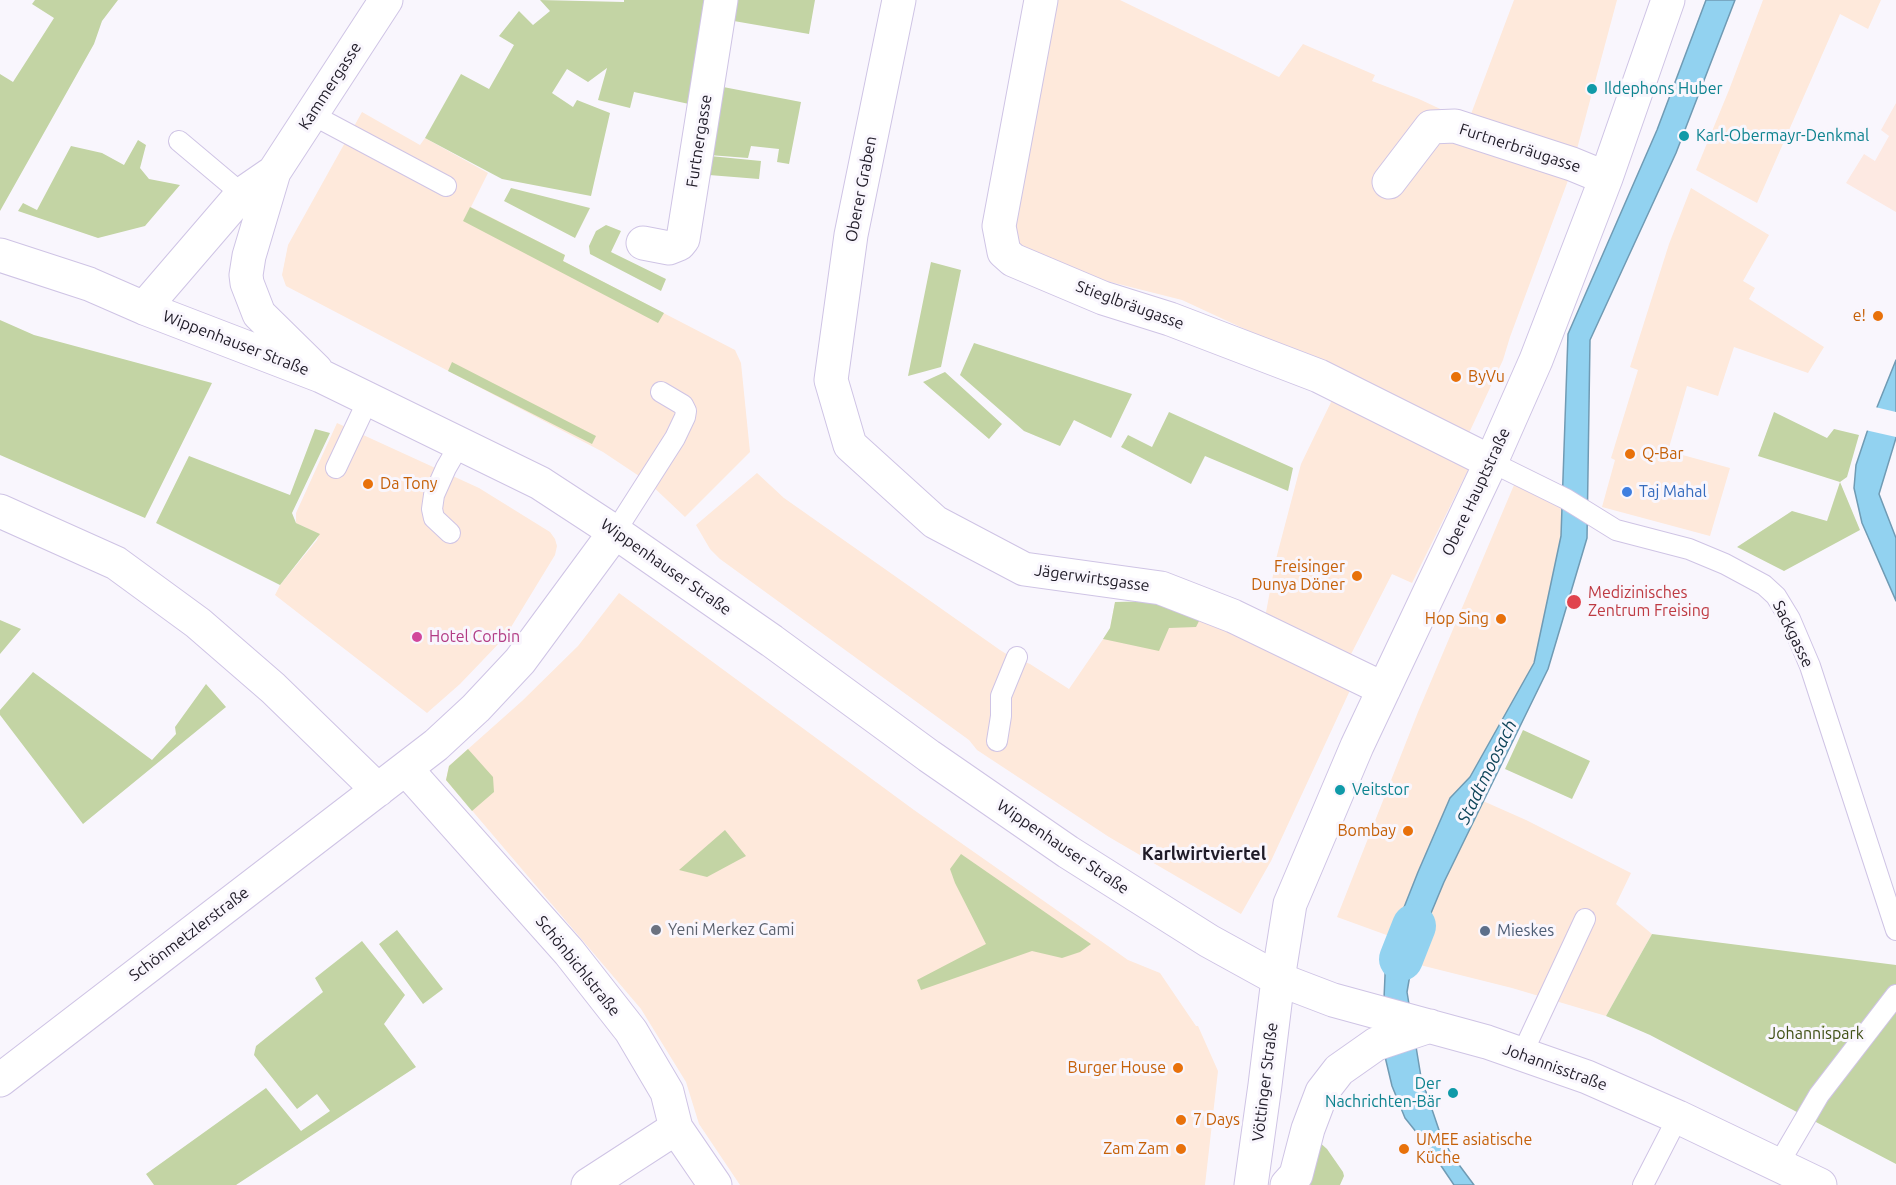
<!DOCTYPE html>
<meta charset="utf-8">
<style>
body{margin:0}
canvas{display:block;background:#f9f6fd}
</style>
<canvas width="1896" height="1185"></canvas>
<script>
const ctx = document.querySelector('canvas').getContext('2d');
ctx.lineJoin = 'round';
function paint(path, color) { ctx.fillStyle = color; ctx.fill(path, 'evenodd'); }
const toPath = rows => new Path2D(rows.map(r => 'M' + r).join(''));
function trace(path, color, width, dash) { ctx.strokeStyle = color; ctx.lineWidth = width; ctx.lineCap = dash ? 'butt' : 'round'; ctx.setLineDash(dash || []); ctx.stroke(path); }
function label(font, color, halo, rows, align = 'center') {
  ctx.font = font + ' Ubuntu,sans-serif'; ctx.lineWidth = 6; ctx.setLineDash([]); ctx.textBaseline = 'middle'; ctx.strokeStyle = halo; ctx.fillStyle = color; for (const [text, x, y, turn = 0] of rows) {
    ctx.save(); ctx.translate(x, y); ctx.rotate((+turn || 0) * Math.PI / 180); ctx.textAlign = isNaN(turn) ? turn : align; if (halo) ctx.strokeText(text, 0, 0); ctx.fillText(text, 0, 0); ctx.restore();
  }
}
paint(toPath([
 [1049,0,1120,0,1279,77,1303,44,1375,75,1372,81,1419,99,1468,122,1514,0,1617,0,1570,175,1510,337,1503,360,1469,433,1182,300,1039,264,1013,238],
 [1763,0,1881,0,1868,29,1840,14,1757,203,1696,170,1729,90],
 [362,112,420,145,425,138,488,173,471,207,565,255,563,261,735,350,741,363,750,452,685,517,648,482,603,452,286,286,282,275,288,245],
 [1691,188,1769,235,1743,281,1755,288,1749,299,1824,347,1808,373,1734,347,1718,396,1687,386,1668,451,1730,468,1710,536,1602,507,1615,460,1611,458,1638,370,1630,367,1669,244],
 [1334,396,1471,464,1412,583,1392,574,1346,664,1264,623,1276,559,1301,464],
 [337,423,479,488,550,532,555,539,557,546,555,555,505,637,460,684,427,713,275,595,280,585,317,540,319,534,296,523,296,513],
 [757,473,784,498,1000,650,1008,655,1030,664,1069,689,1110,629,1115,602,1203,613,1352,686,1271,861,1241,914,1109,837,977,750,969,740,720,559,710,549,696,525],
 [1514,485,1572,510,1548,669,1483,801,1526,820,1631,873,1616,904,1652,934,1606,1016,1512,988,1412,963,1424,930,1414,926,1399,921,1392,937,1337,917,1418,712],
 [619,593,914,810,1128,960,1160,973,1196,1026,1198,1026,1218,1071,1205,1185,740,1185,699,1124,686,1082,641,1009,446,780,449,766,522,701,578,646]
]), '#fee9db');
paint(toPath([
 [1896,103,1896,212,1846,183,1864,154,1875,161,1889,136,1881,130]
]), '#fde9e2');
paint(toPath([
 [35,0,118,0,102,21,94,44,0,211,0,74,13,82,54,18,32,4],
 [540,0,624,2,624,0,706,0,689,104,634,92,630,108,598,100,607,68,588,82,567,69,552,93,573,107,577,100,610,113,591,196,502,179,425,138,461,74,489,89,514,45,499,36,519,11,533,25,550,11],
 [730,0,815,0,809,34,728,20],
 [718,86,801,102,789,164,777,162,779,149,751,146,748,158,709,155],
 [138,140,146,145,140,168,149,179,180,185,145,226,98,238,18,211,23,203,37,210,71,146,102,153,124,165],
 [710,156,761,161,759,179,709,175],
 [511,188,590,208,575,238,504,201],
 [470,207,565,255,563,261,664,313,658,323,463,221],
 [606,225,621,231,611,252,666,279,661,291,590,254,589,246,596,231],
 [931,262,961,270,941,367,908,376],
 [0,320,34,335,212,383,145,518,0,455],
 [974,343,1132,394,1111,438,1074,420,1060,446,1024,431,960,375],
 [452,362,596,436,592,444,448,371],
 [945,372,1002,424,989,439,923,382],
 [1169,412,1293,468,1288,491,1205,456,1191,484,1121,447,1128,435,1152,447],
 [1774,412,1827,438,1834,429,1859,435,1847,477,1840,482,1860,530,1784,571,1737,547,1792,511,1827,521,1840,482,1758,456],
 [315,429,330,433,292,513,296,523,320,534,280,585,156,523,189,456,290,495],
 [1158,601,1203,613,1196,627,1169,628,1159,651,1103,639,1110,628,1115,602],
 [0,620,21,629,0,654],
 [33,672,152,760,176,734,175,727,206,684,226,707,83,824,0,715,0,710],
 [1523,730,1590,761,1572,799,1505,769],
 [468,749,493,777,494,792,472,811,446,780,449,766],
 [725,830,746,856,707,877,679,870],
 [961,854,1091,944,1080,952,1062,958,1032,951,921,990,917,980,986,944,955,883,950,869],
 [397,930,443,989,423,1004,379,944],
 [1652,934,1896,965,1896,1164,1650,1035,1606,1016],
 [362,941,405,995,384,1024,416,1067,236,1185,154,1185,146,1174,266,1088,301,1131,330,1111,317,1094,297,1109,254,1055,256,1046,323,992,315,978],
 [1318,1141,1327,1149,1343,1172,1344,1176,1340,1185,1310,1185]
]), '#c3d4a4');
const water = toPath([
 [1706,0,1735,0,1676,153,1590,340,1587,538,1548,669,1444,882,1424,930,1399,920,1418,872,1450,798,1470,777,1534,663,1561,536,1568,334,1657,130,1706,0],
 [1896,360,1896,438,1879,494,1896,538,1896,601,1862,523,1854,488,1856,465,1867,432,1896,360],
 [1386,953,1412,963,1407,992,1421,1077,1440,1133,1451,1154,1474,1185,1454,1185,1429,1148,1405,1118,1392,1086,1382,1044,1386,953]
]);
paint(water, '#92d2f0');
trace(water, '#709bb4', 1.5);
paint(toPath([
 [1875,407,1896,412,1896,437,1865,430]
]), '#f9f6fd');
trace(toPath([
 [1401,959,1414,926]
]), '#92d2f0', 44);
const service = toPath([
 [311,114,446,186],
 [179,141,242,194],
 [1491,462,1566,499,1616,530,1689,549,1725,564,1764,585,1776,596,1790,619,1810,666,1896,930],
 [336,468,369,398],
 [615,532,675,438,685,417,686,411,683,405,661,392],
 [450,533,434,518,432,509,434,495,446,468,461,442],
 [997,741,1001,716,1001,696,1017,657],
 [1522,1054,1585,919],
 [1778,1165,1819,1095,1896,995],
 [1643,1185,1678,1117]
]);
const minor = toPath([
 [899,0,851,235,831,380,850,445,935,522,1024,569,1161,588,1233,616,1384,689],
 [1041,0,999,226,1004,252,1013,260,1103,298,1170,319,1319,376,1491,462],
 [1389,182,1431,127,1455,126,1572,164,1606,178],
 [643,243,669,248,679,244,683,239,721,0],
 [0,511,116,563,198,623,273,688,378,790],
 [406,769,569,952,631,1031,667,1092,676,1128,715,1185],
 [1278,979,1290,904,1357,746,1491,462,1536,360,1606,178,1668,0],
 [0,1080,436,745,476,708,520,661,615,532],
 [588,1185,676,1128]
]);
const secondary = toPath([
 [0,255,89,284,144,308,321,376,540,483,615,532,772,641,929,756,1068,852,1209,941,1278,979,1333,1000,1487,1042,1587,1077,1678,1117,1820,1185],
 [144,308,242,194,274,172],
 [316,370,259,314,247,283,246,275,249,256,274,172,386,0],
 [1251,1185,1265,1085,1278,979],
 [1287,1185,1296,1175,1308,1129,1322,1092,1339,1070,1376,1044,1430,1026]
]);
trace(service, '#cfc4e5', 22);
trace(minor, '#cfc4e5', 35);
trace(secondary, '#cfc4e5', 35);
trace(service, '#fff', 20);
trace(minor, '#fff', 33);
trace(secondary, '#fff', 33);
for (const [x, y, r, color] of [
 [1592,89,6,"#0f9aa8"],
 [1684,136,6,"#0f9aa8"],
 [1878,316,6,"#e8710a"],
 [1456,377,6,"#e8710a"],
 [1630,454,6,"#e8710a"],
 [368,484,6,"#e8710a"],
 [1627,492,6,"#3f7fe0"],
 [1357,576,6,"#e8710a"],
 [1574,602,8,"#e0444e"],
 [1501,619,6,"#e8710a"],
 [417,637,6,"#d1479c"],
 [1340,790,6,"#0f9aa8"],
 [1408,831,6,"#e8710a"],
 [656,930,6,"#6b7280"],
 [1485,931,6,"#5c6f8a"],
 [1178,1068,6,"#e8710a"],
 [1453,1093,6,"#0f9aa8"],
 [1181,1120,6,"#e8710a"],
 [1181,1149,6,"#e8710a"],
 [1404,1149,6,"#e8710a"]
]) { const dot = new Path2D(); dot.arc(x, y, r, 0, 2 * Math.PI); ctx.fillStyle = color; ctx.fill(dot); trace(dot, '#f9f6fd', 2); }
label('16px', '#1f1b27', '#f9f6fd', [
 ["Kammergasse",330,86,-57],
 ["Furtnergasse",699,141,-81],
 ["Furtnerbräugasse",1520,148,18],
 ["Oberer Graben",861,189,-79],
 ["Stieglbräugasse",1130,305,20],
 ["Wippenhauser Straße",236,343,21],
 ["Obere Hauptstraße",1476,492,-65],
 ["Wippenhauser Straße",666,567,35],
 ["Jägerwirtsgasse",1092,578,8],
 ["Sackgasse",1793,634,64],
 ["Wippenhauser Straße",1063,847,34],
 ["Schönmetzlerstraße",189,934,-37],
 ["Schönbichlstraße",578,966,51],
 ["Johannisstraße",1555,1067,20],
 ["Vöttinger Straße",1265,1082,-83]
]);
label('16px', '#0d838f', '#f9f6fd', [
 ["Ildephons Huber",1604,89],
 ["Karl-Obermayr-Denkmal",1696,136],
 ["Veitstor",1352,790],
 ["Der",1441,1084,"right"],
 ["Nachrichten-Bär",1441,1102,"right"]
], 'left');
label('16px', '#c56008', '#f9f6fd', [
 ["e!",1866,316],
 ["ByVu",1468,377,"left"],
 ["Q-Bar",1642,454,"left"],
 ["Da Tony",380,484,"left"],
 ["Freisinger",1345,567],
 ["Dunya Döner",1345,585],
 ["Hop Sing",1489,619],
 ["Bombay",1396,831],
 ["Burger House",1166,1068],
 ["7 Days",1193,1120,"left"],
 ["UMEE asiatische",1416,1140,"left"],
 ["Küche",1416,1158,"left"],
 ["Zam Zam",1169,1149]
], 'right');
label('16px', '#366cbe', '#f9f6fd', [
 ["Taj Mahal",1639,492]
], 'left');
label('16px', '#be3a42', '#f9f6fd', [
 ["Medizinisches",1588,593],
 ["Zentrum Freising",1588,611]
], 'left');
label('16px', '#b23c85', '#f9f6fd', [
 ["Hotel Corbin",429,637]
], 'left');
label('16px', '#5b616d', '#f9f6fd', [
 ["Yeni Merkez Cami",668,930]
], 'left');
label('16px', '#4e5e75', '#f9f6fd', [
 ["Mieskes",1497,931]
], 'left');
label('16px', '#405015', '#f9f6fd', [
 ["Johannispark",1816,1034]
]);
label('italic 18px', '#0f455a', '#f9f6fd', [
 ["Stadtmoosach",1487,772,-64]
]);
label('bold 18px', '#1f1b27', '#f9f6fd', [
 ["Karlwirtviertel",1204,854]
]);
</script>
